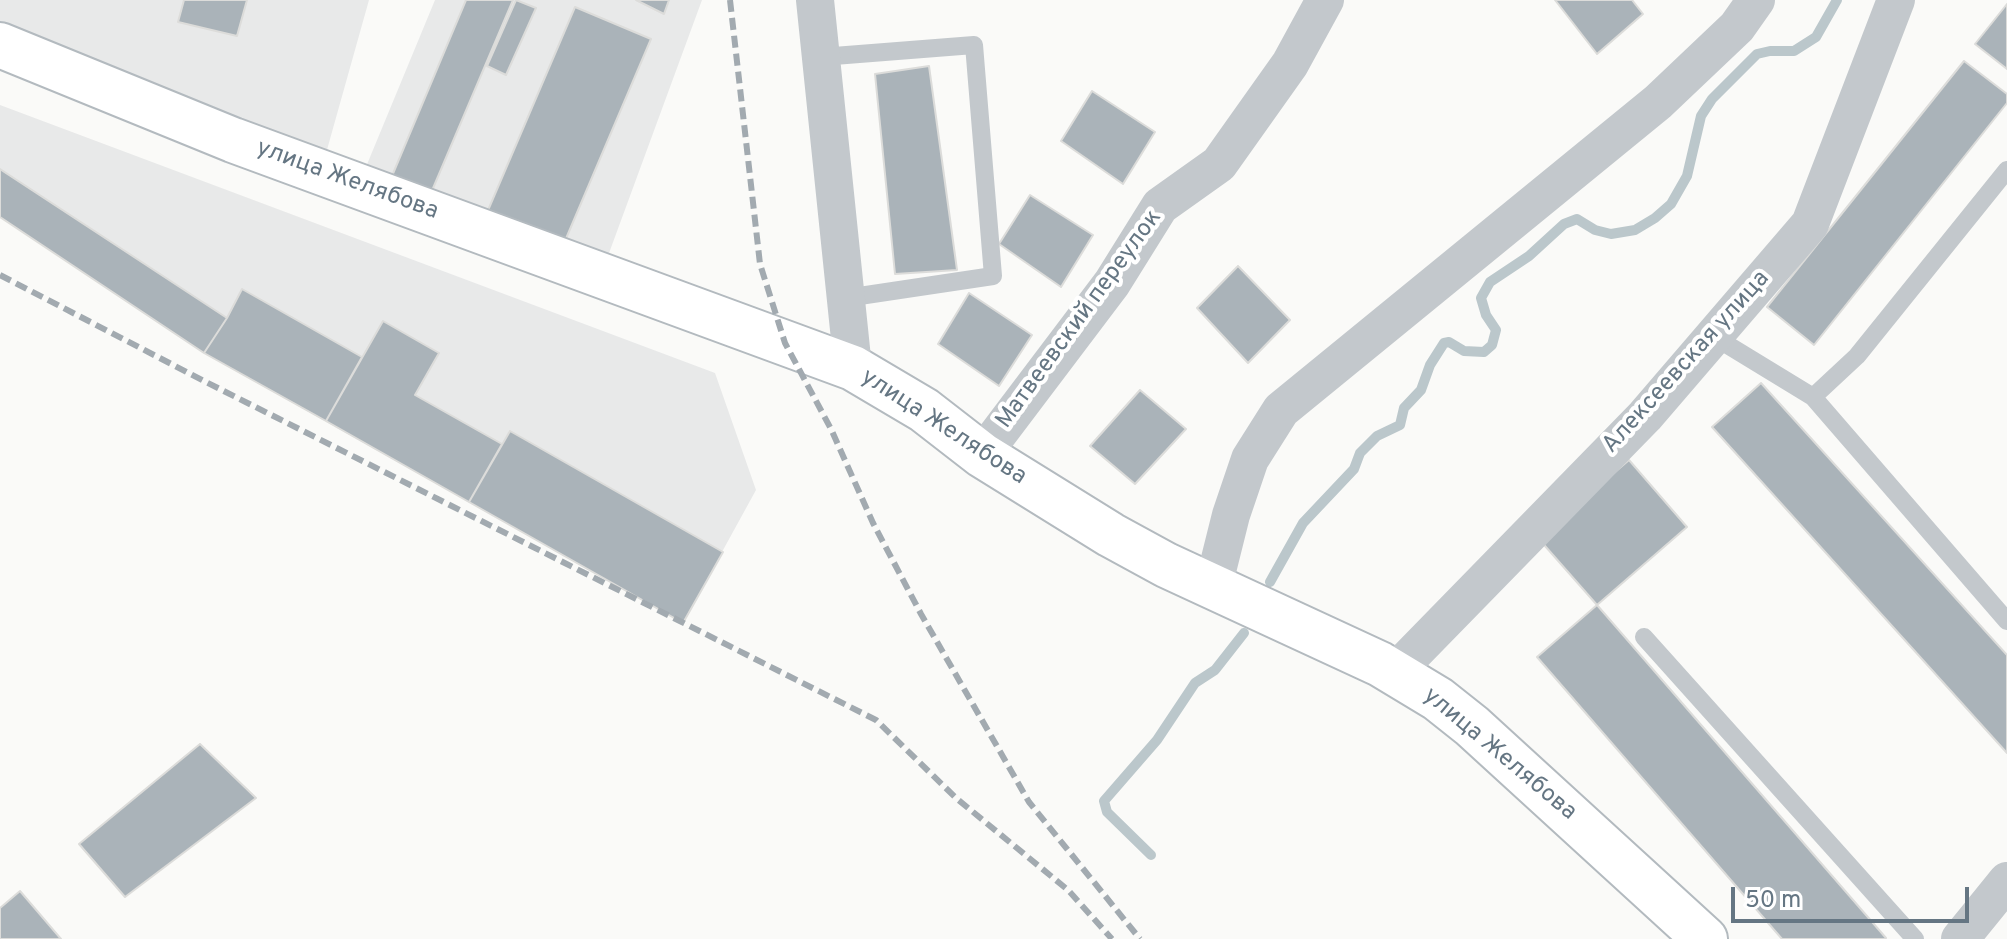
<!DOCTYPE html>
<meta charset="utf-8">
<style>
body{margin:0}
#map{position:relative;width:2007px;height:939px;overflow:hidden;background:#fafaf8;font-family:Overpass,sans-serif}
canvas{display:block}
.scale{position:absolute;left:1731px;top:887px;width:238px;height:36px;box-sizing:border-box;border:4px solid #657683;border-top:0;padding-left:10px;font-size:24px;line-height:28px;white-space:nowrap;color:#657683;-webkit-text-stroke:6px #fff;paint-order:stroke}
</style>
<div id="map">
<canvas width="2007" height="939"></canvas>
<div class="scale">50 m</div>
</div>
<script>
const ctx = document.querySelector('canvas').getContext('2d');
ctx.lineJoin = 'round';
function paint(path, color) { ctx.fillStyle = color; ctx.fill(path, 'evenodd'); }
const toPath = rows => new Path2D(rows.map(r => 'M' + r).join(''));
function trace(path, color, width, dash) { ctx.strokeStyle = color; ctx.lineWidth = width; ctx.lineCap = dash ? 'butt' : 'round'; ctx.setLineDash(dash || []); ctx.stroke(path); }
function label(font, color, halo, rows, align = 'center') {
  ctx.font = font + ' Overpass,sans-serif'; ctx.lineWidth = 8; ctx.setLineDash([]); ctx.textBaseline = 'middle'; ctx.strokeStyle = halo; ctx.fillStyle = color; for (const [text, x, y, turn = 0] of rows) {
    ctx.save(); ctx.translate(x, y); ctx.rotate((+turn || 0) * Math.PI / 180); ctx.textAlign = isNaN(turn) ? turn : align; if (halo) ctx.strokeText(text, 0, 0); ctx.fillText(text, 0, 0); ctx.restore();
  }
}
paint(toPath([
 [0,0,369,0,323,164,0,35],
 [435,0,702,0,605,264,356,191],
 [0,105,715,373,756,490,683,623,204,353,0,217]
]), '#e8e9e9');
trace(toPath([
 [1270,582,1303,523,1354,469,1360,453,1377,436,1400,425,1404,408,1421,390,1430,365,1444,343,1449,342,1464,351,1484,352,1492,345,1496,330,1486,315,1481,298,1490,282,1529,256,1564,224,1577,219,1595,230,1611,234,1635,230,1655,218,1671,204,1687,176,1701,116,1712,99,1757,54,1770,51,1794,51,1816,37,1837,0],
 [1151,855,1107,812,1104,801,1157,740,1195,683,1215,670,1244,633]
]), '#bbc7cb', 10);
const building = toPath([
 [184,0,247,0,237,36,178,22,184,0],
 [466,0,513,0,431,193,392,176,466,0],
 [516,0,536,8,506,75,487,66,516,0],
 [636,0,669,0,664,14,636,0],
 [1555,0,1632,0,1643,14,1597,54,1555,0],
 [2007,4,2007,69,1975,44,2007,4],
 [575,7,651,39,559,255,483,222,575,7],
 [1964,61,2007,94,2007,103,1814,345,1767,307,1964,61],
 [929,66,957,270,895,274,875,74,929,66],
 [1092,91,1155,132,1123,184,1061,141,1092,91],
 [0,169,227,318,204,353,0,217,0,169],
 [1030,195,1093,235,1061,287,999,244,1030,195],
 [1238,266,1290,320,1248,363,1197,308,1238,266],
 [242,289,362,357,326,421,204,353,227,318,242,289],
 [969,293,1032,335,999,386,938,344,969,293],
 [383,321,439,353,415,395,502,444,469,502,326,421,383,321],
 [1761,383,2007,655,2007,753,1712,427,1761,383],
 [1140,390,1186,429,1135,484,1090,446,1140,390],
 [510,431,723,552,683,623,469,502,510,431],
 [1629,460,1687,527,1597,605,1538,538,1629,460],
 [1597,605,1886,938,1885,939,1782,939,1537,657,1597,605],
 [200,744,256,798,125,897,79,844,200,744],
 [20,891,61,939,0,939,0,908,20,891]
]);
paint(building, '#aab3b9');
trace(building, '#dcdcda', 2);
const secondary = toPath([
 [0,45,233,140,853,368,924,410,982,455,1111,535,1166,565,1380,664,1438,699,1472,726,1705,939]
]);
trace(secondary, '#b3babf', 48);
trace(toPath([
 [821,57,974,45,993,276,846,298],
 [1713,336,1813,397,2007,621],
 [1813,397,1857,356,2007,170],
 [1644,637,1915,939]
]), '#c3c8cc', 18);
trace(toPath([
 [815,0,853,368],
 [982,455,1112,283,1160,206,1219,164,1290,64,1325,0],
 [1213,587,1231,515,1250,459,1281,410,1658,102,1737,27,1756,0],
 [1395,672,1645,416,1810,224,1896,0],
 [1960,939,2007,881]
]), '#c3c8cc', 38);
trace(secondary, '#fff', 44);
trace(toPath([
 [730,0,760,264,785,343,831,429,873,523,921,614,1029,802,1140,939],
 [0,275,204,381,876,720,956,798,1068,890,1112,939]
]), '#a2aab0', 6, [12, 6]);
label('24px', '#657683', '#fff', [
 ["улица Желябова",347,181,20],
 ["Матвеевский переулок",1080,320,-54],
 ["Алексеевская улица",1687,363,-48],
 ["улица Желябова",943,428,33],
 ["улица Желябова",1499,755,40]
]);
</script>
